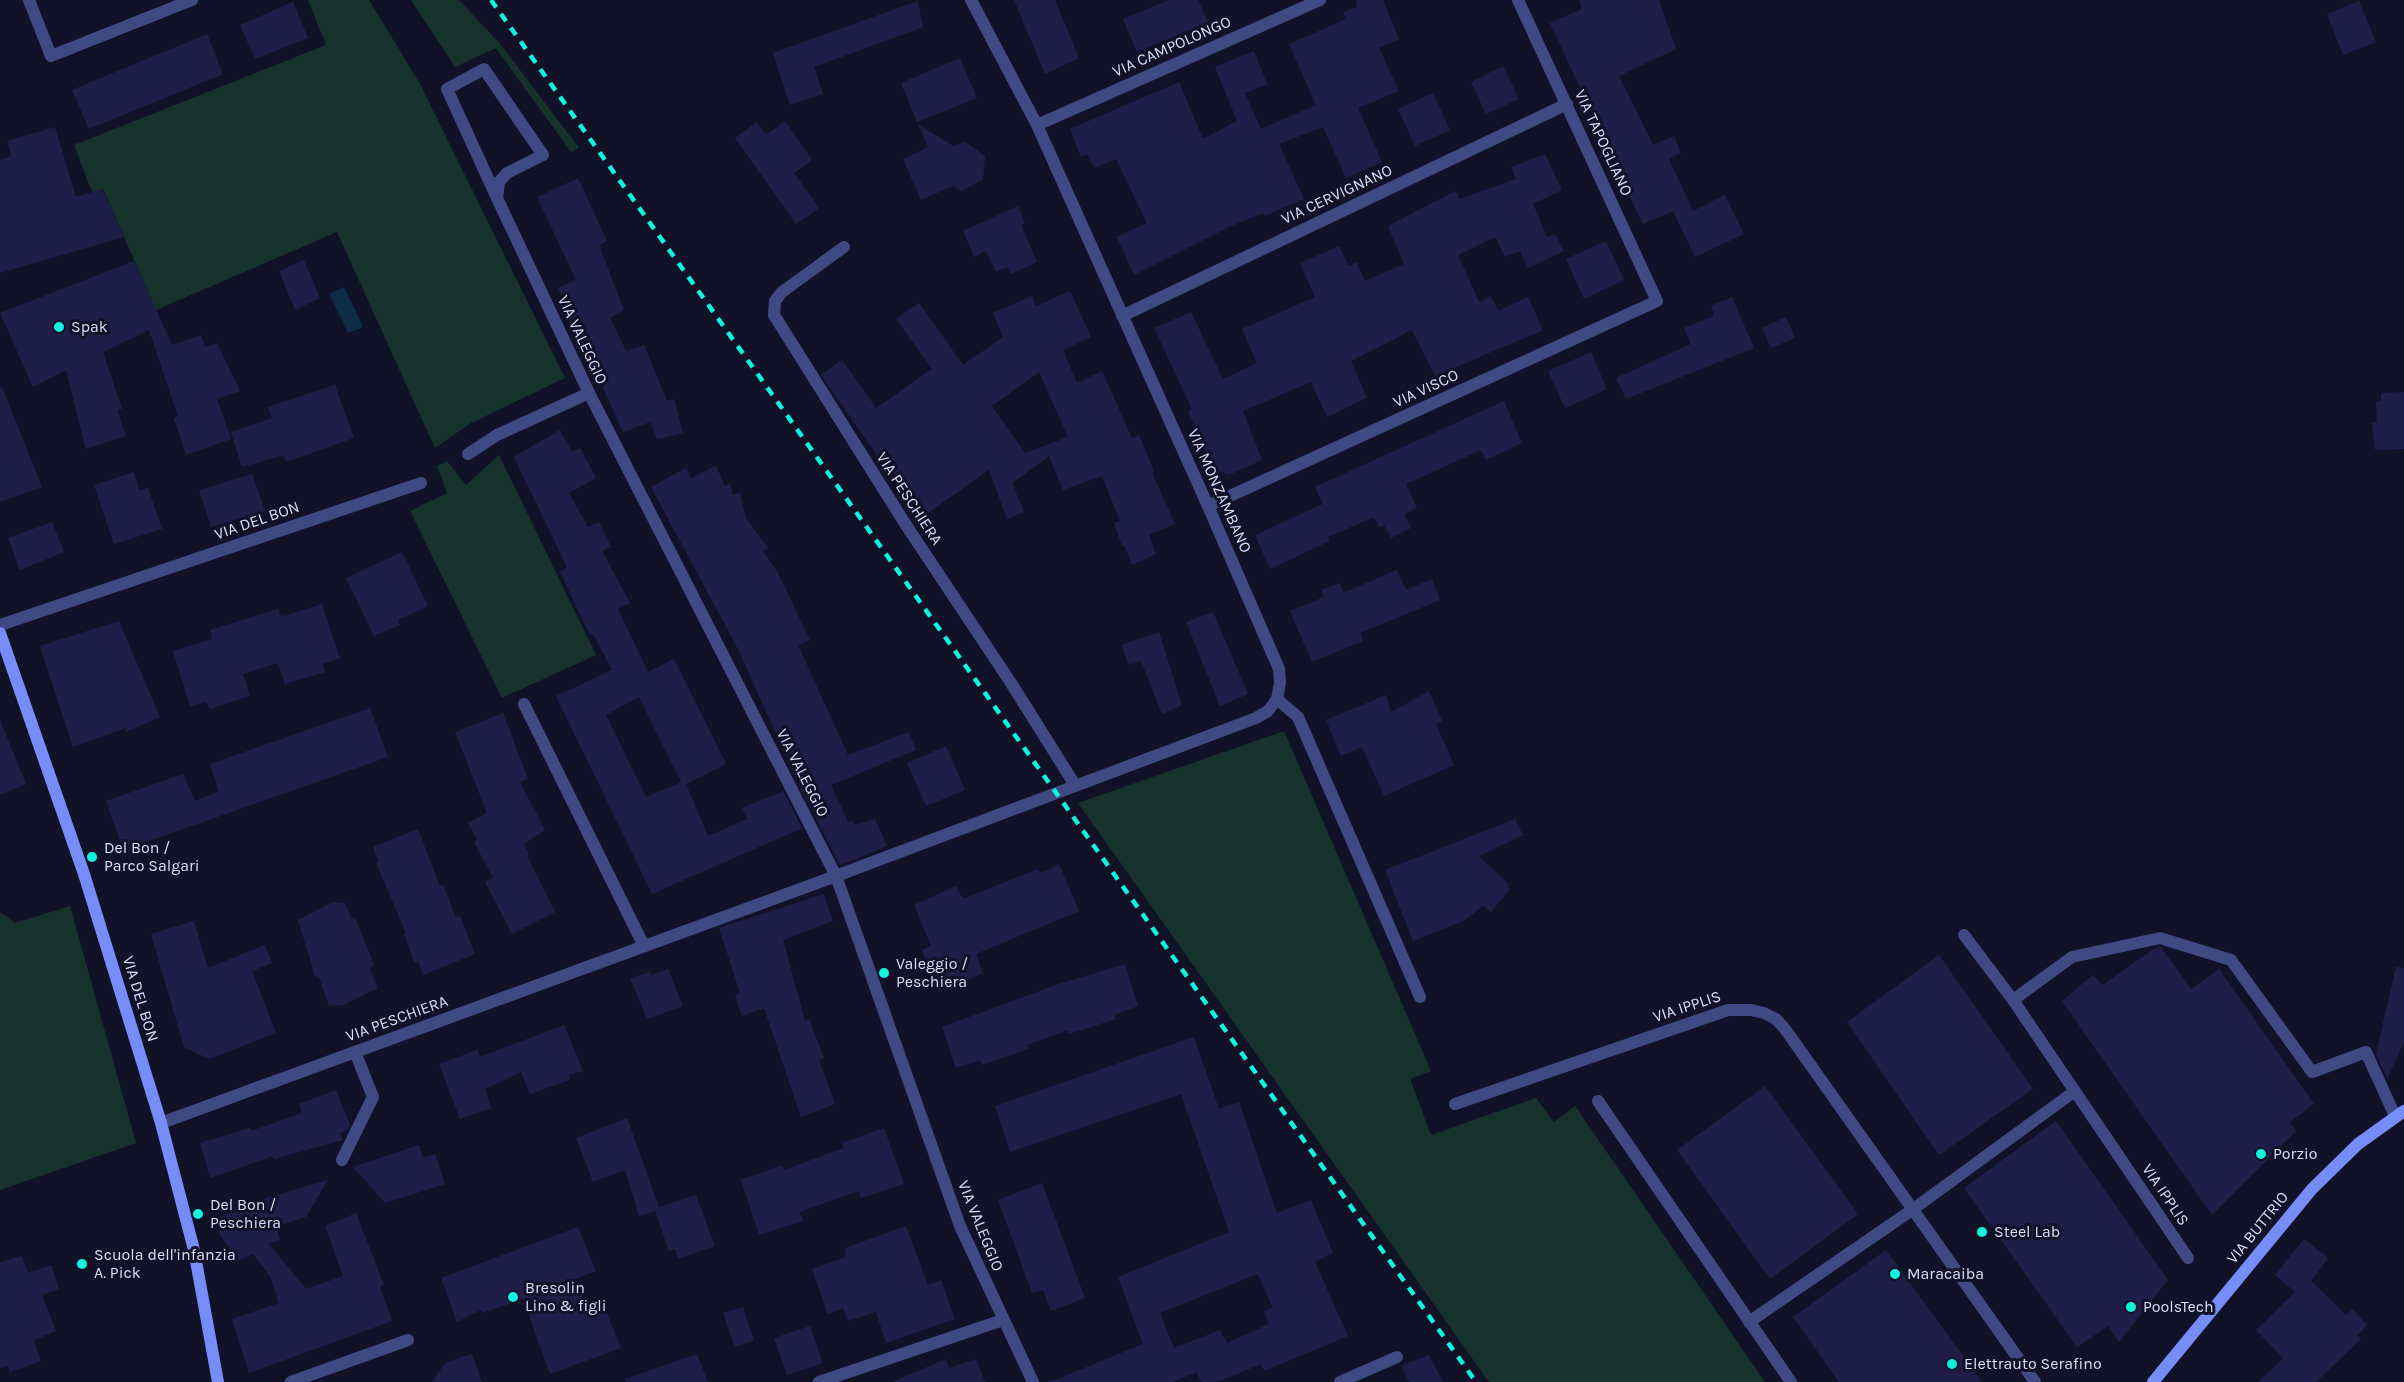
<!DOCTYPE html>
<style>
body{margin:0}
canvas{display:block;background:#111228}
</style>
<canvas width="2404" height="1382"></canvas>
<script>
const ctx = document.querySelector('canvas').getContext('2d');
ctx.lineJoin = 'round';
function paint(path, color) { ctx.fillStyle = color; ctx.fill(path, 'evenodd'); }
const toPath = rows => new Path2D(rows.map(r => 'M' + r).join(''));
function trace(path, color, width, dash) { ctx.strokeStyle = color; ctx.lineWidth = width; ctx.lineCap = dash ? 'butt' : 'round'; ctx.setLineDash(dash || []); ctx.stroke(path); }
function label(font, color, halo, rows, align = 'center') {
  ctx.font = font + ' Karla,sans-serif'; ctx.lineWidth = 6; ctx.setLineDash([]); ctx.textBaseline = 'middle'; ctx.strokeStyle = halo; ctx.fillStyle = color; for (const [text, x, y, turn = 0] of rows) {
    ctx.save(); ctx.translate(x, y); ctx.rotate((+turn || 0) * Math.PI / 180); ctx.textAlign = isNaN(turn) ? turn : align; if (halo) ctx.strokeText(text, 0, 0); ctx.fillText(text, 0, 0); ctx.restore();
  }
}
paint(toPath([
 [308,0,369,0,420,84,565,378,471,423,435,448,337,232,156,310,103,189,92,192,74,145,326,45],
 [411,0,459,0,501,45,579,148,571,152,496,48,455,67],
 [499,455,596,655,502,698,410,511,447,493,437,466,447,461,466,485],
 [1284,731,1431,1071,1410,1079,1431,1135,1536,1098,1554,1122,1575,1106,1765,1382,1489,1382,1078,803],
 [70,906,136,1143,0,1190,0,912,15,923]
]), '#15322b');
paint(toPath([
 [344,287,363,327,348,333,329,294]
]), '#0d2d46');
paint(toPath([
 [1014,0,1055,0,1079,58,1045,74],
 [1169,0,1198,0,1208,22,1137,52,1123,19],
 [1356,0,1383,0,1399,39,1379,48,1399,91,1358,108,1382,162,1346,178,1323,127,1279,144,1304,199,1265,216,1263,213,1231,226,1134,275,1117,237,1147,223,1116,159,1094,168,1087,154,1081,157,1070,129,1179,82,1203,139,1237,121,1215,67,1254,51,1267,84,1245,93,1261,129,1316,105,1289,44,1346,19,1343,12,1357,7],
 [1579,0,1659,0,1676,49,1619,76,1653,145,1674,136,1681,153,1669,159,1693,211,1725,195,1744,234,1695,257,1673,211,1643,224,1597,130,1599,129,1550,23,1582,9],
 [918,1,923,27,814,67,823,94,790,105,773,53],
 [2359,1,2376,42,2343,55,2327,14],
 [293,2,308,38,255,59,240,25],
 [207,34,223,74,89,129,72,90],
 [960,58,977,98,917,122,901,83],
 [1503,66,1519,99,1486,114,1471,82],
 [1433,93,1450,130,1415,146,1398,109],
 [785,121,812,160,794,173,819,208,796,224,735,138,757,122,766,135],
 [918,124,953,146,965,142,985,156,983,180,961,191,953,186,921,200,903,159,928,147],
 [55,127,76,197,102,189,124,237,0,273,0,160,11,156,7,141],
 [1545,154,1562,190,1533,204,1547,237,1555,234,1564,251,1528,268,1520,251,1505,257,1495,237,1458,255,1479,302,1491,296,1498,311,1528,297,1543,330,1435,376,1412,330,1351,361,1367,398,1327,417,1311,382,1243,411,1262,460,1229,475,1213,469,1188,411,1192,409,1154,328,1191,312,1223,379,1257,363,1242,329,1315,297,1300,263,1339,246,1349,266,1356,262,1365,281,1404,264,1388,226,1455,191,1460,199,1516,179,1511,167],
 [578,178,607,241,599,245,624,310,610,318,626,351,644,345,667,401,674,399,683,433,657,439,650,422,623,432,558,288,576,280,537,197],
 [1018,206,1025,223,1021,225,1037,262,1011,274,1007,267,996,272,986,251,974,257,963,231],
 [1606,241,1624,280,1584,299,1566,259],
 [304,260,320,298,295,310,279,271],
 [134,261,172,345,201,335,205,347,217,343,240,391,217,399,231,439,186,455,174,418,178,416,149,330,103,352,122,409,117,410,126,436,86,449,66,370,33,387,0,313],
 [1070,291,1091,337,1063,350,1077,383,1102,371,1132,438,1139,435,1154,471,1152,473,1175,524,1149,535,1156,554,1132,565,1124,545,1122,546,1114,523,1120,521,1102,476,1063,490,1049,456,1012,483,1024,512,1007,519,989,470,921,518,821,375,842,360,876,408,932,369,896,319,919,303,963,365,1003,337,993,313,1032,296,1036,306],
 [1039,372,1068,437,1025,453,992,406],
 [1732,297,1754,348,1626,399,1616,378,1691,344,1684,328,1714,316,1711,306],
 [1786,317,1795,338,1771,348,1762,328],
 [1591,352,1607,389,1565,408,1548,371],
 [335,385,354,438,286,462,284,455,242,467,231,432,272,418,268,407],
 [2,387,42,487,0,502,0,388],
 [2404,392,2404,449,2375,450,2372,422,2377,422,2376,402,2381,401,2381,393],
 [1504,401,1522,443,1486,460,1481,450,1406,484,1417,508,1404,514,1411,528,1391,538,1384,525,1379,527,1374,517,1328,537,1330,541,1270,569,1255,535,1323,504,1315,487],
 [560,430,572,452,580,448,596,478,569,493,588,527,599,522,611,547,602,551,630,603,618,609,648,672,674,659,726,764,686,784,708,836,747,819,742,808,783,791,802,828,652,894,556,696,612,670,593,634,590,635,560,572,567,567,514,457],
 [639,697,681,782,646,797,606,715],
 [716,466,725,486,730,484,733,495,740,493,746,518,768,548,763,551,777,571,810,640,798,645,848,755,909,732,916,750,831,785,848,822,852,821,854,825,875,819,887,846,840,865,799,785,738,649,651,487,686,468,691,478],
 [134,472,139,490,148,488,162,529,114,544,94,485],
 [252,474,265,511,211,527,199,490],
 [52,522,64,552,20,570,8,538],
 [402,552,428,606,398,620,400,625,374,636,346,578],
 [1397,570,1406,590,1432,579,1440,600,1360,633,1363,641,1312,662,1290,611,1324,597,1321,590,1340,583,1343,593],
 [322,604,340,658,323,664,325,672,285,684,278,663,243,674,250,696,210,709,206,702,190,706,173,651,212,639,210,630,278,609,281,617],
 [1213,612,1248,694,1220,706,1186,622],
 [119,621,160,717,126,732,126,728,73,747,40,646],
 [1159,632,1182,705,1162,714,1141,661,1129,665,1121,645],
 [1429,691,1442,721,1436,724,1454,765,1384,796,1362,747,1341,756,1326,720,1386,695,1391,712],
 [370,708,388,757,123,850,106,801,183,774,195,801,219,791,210,764],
 [503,713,528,779,520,782,545,830,524,844,529,854,527,856,555,912,512,934,485,882,493,878,474,842,477,840,468,823,487,813,455,732],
 [0,720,26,784,0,795],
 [946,746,965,790,926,806,907,763],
 [1515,819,1523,835,1479,856,1509,884,1507,886,1510,889,1491,912,1483,906,1463,921,1413,941,1385,870],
 [418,829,440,886,443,885,456,917,460,916,475,954,423,975,418,961,414,962,404,934,406,933,376,863,378,861,373,847],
 [1059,864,1079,911,976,954,983,973,940,992,922,950,931,946,914,905,956,886,963,899,1038,869,1041,873],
 [824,894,833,921,783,940,805,1021,809,1019,824,1058,819,1060,835,1104,801,1117,764,1008,742,1016,735,995,740,993,719,928],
 [333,902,345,903,351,918,356,920,374,964,370,970,378,988,343,1005,329,1006,319,977,315,976,298,920],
 [194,921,208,968,265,945,272,963,252,971,276,1033,209,1059,184,1047,151,934],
 [2157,947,2161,947,2191,989,2219,969,2314,1104,2290,1122,2296,1131,2212,1215,2062,1001,2093,975,2102,985],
 [1939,955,2033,1089,1939,1155,1847,1022],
 [1125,964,1138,1006,1114,1015,1116,1019,1069,1034,1068,1030,1027,1045,1028,1049,982,1065,980,1060,956,1068,942,1027,1056,985],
 [2396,967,2404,968,2404,1042,2387,1079,2376,1054],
 [668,969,683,1006,647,1019,630,978,650,972,651,975],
 [564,1025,583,1071,569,1075,570,1080,530,1094,521,1072,485,1089,491,1108,460,1119,439,1064,477,1050,480,1057],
 [1194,1037,1219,1109,1239,1102,1277,1213,1311,1200,1333,1253,1315,1262,1348,1336,1264,1371,1261,1364,1218,1382,1201,1382,1197,1372,1173,1382,1050,1382,1143,1344,1118,1277,1229,1232,1181,1094,1010,1152,995,1106],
 [1258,1274,1273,1308,1264,1311,1269,1324,1227,1343,1220,1330,1174,1348,1160,1313],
 [1765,1086,1858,1214,1770,1279,1677,1150],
 [336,1090,350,1125,347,1130,340,1133,343,1140,274,1159,273,1156,210,1178,200,1143,250,1128,251,1131,302,1113,299,1104],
 [627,1118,659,1207,696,1195,715,1246,678,1259,675,1249,669,1251,655,1211,639,1216,625,1170,593,1182,576,1138],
 [2056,1121,2168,1280,2119,1342,2108,1326,2077,1347,1964,1188],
 [884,1128,904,1184,861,1198,859,1191,799,1212,803,1221,759,1235,741,1180,782,1165,784,1170,844,1148,842,1143],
 [419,1145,423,1158,435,1154,445,1184,385,1203,353,1167],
 [328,1180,306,1217,276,1226,280,1240,269,1244,306,1289,343,1276,325,1226,356,1213,384,1285,380,1287,392,1321,249,1373,232,1319,279,1303,270,1276,253,1254,239,1260,220,1235,216,1218,230,1213,229,1209],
 [1042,1183,1085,1298,1051,1311,1043,1290,1032,1293,998,1200],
 [906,1226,928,1285,941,1280,955,1319,886,1343,876,1312,848,1321,843,1308,828,1314,812,1269,846,1257,845,1248],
 [578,1227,596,1271,572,1280,590,1311,604,1306,621,1348,550,1374,523,1299,482,1313,481,1310,457,1322,441,1278],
 [2304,1239,2328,1258,2311,1281,2346,1315,2353,1309,2367,1325,2357,1336,2361,1339,2316,1382,2258,1382,2283,1358,2256,1330,2295,1292,2275,1275],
 [1886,1250,1982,1382,1839,1382,1793,1317],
 [22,1256,28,1273,51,1265,59,1289,42,1295,56,1331,34,1340,41,1361,10,1372,8,1366,0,1368,0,1262],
 [743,1307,754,1340,735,1347,723,1313],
 [810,1326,823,1363,787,1375,774,1338],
 [472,1354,482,1382,432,1382,446,1362],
 [697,1354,708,1382,626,1382,625,1379],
 [1429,1355,1443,1382,1409,1382,1401,1366],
 [946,1359,949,1368,976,1359,985,1382,892,1382]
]), '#1f1e49');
trace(toPath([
 [844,247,782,292,775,301,774,315,906,525,1011,683,1075,785],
 [468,454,497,435,589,393],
 [0,625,421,483],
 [524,704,644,946],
 [2013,1000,2072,957,2160,938,2231,960,2312,1072,2366,1052],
 [342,1160,373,1097,355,1052],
 [291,1382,408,1340],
 [819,1382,1003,1320]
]), '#3f4a85', 12);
trace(toPath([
 [29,0,51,56,192,0],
 [1037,125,1320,0],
 [497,198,499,182,507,173,543,155,484,69,447,89,497,198,589,393,836,876,960,1226,1033,1382],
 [1122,316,1567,104],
 [1208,506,1657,301,1518,0],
 [1277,699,1298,717,1420,997],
 [1964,935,2013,1000,2188,1258],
 [2366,1052,2395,1116],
 [1598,1101,1791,1382],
 [1455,1104,1728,1010,1751,1010,1764,1013,1776,1019,1785,1029,2035,1382],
 [161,1123,836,876,1256,718,1268,711,1277,699,1280,683,1279,669,1208,506,1037,125,971,0],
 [1749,1322,1912,1210,2075,1091],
 [1340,1382,1397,1357]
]), '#3f4a85', 12);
trace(toPath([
 [0,633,84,874,161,1123,194,1250,218,1382],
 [2153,1382,2312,1189,2358,1144,2404,1111]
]), '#768cf9', 12);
trace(toPath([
 [491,0,1476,1382]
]), '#0ff4df', 4.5, [9, 8]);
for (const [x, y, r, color] of [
 [59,327,6,"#0ff4df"],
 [92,857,6,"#0ff4df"],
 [884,973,6,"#0ff4df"],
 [2261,1154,6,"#0ff4df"],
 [198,1214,6,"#0ff4df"],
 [1982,1232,6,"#0ff4df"],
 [82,1264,6,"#0ff4df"],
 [1895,1274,6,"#0ff4df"],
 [513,1297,6,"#0ff4df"],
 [2131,1307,6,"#0ff4df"],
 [1952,1364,6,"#0ff4df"]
]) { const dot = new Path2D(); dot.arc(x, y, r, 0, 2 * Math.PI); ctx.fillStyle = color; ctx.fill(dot); trace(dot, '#111228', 2); }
label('16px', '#daddfd', '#111228', [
 ["VIA CAMPOLONGO",1172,47,-24],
 ["VIA TAPOGLIANO",1603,143,65],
 ["VIA CERVIGNANO",1337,195,-25],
 ["VIA VALEGGIO",582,340,65],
 ["VIA VISCO",1426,389,-25],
 ["VIA MONZAMBANO",1219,491,66],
 ["VIA PESCHIERA",909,499,57],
 ["VIA DEL BON",257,521,-19],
 ["VIA VALEGGIO",802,773,63],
 ["VIA DEL BON",140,999,73],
 ["VIA IPPLIS",1687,1007,-18],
 ["VIA PESCHIERA",397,1019,-20],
 ["VIA IPPLIS",2165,1195,56],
 ["VIA VALEGGIO",980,1226,68],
 ["VIA BUTTRIO",2258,1228,-51]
]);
label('16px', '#daddfd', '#111228', [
 ["Spak",71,327],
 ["Del Bon /",104,848],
 ["Parco Salgari",104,866],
 ["Valeggio /",896,964],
 ["Peschiera",896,982],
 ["Porzio",2273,1154],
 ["Del Bon /",210,1205],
 ["Peschiera",210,1223],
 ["Steel Lab",1994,1232],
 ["Scuola dell'infanzia",94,1255],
 ["A. Pick",94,1273],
 ["Maracaiba",1907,1274],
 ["Bresolin",525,1288],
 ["Lino & figli",525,1306],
 ["PoolsTech",2143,1307],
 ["Elettrauto Serafino",1964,1364]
], 'left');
</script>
